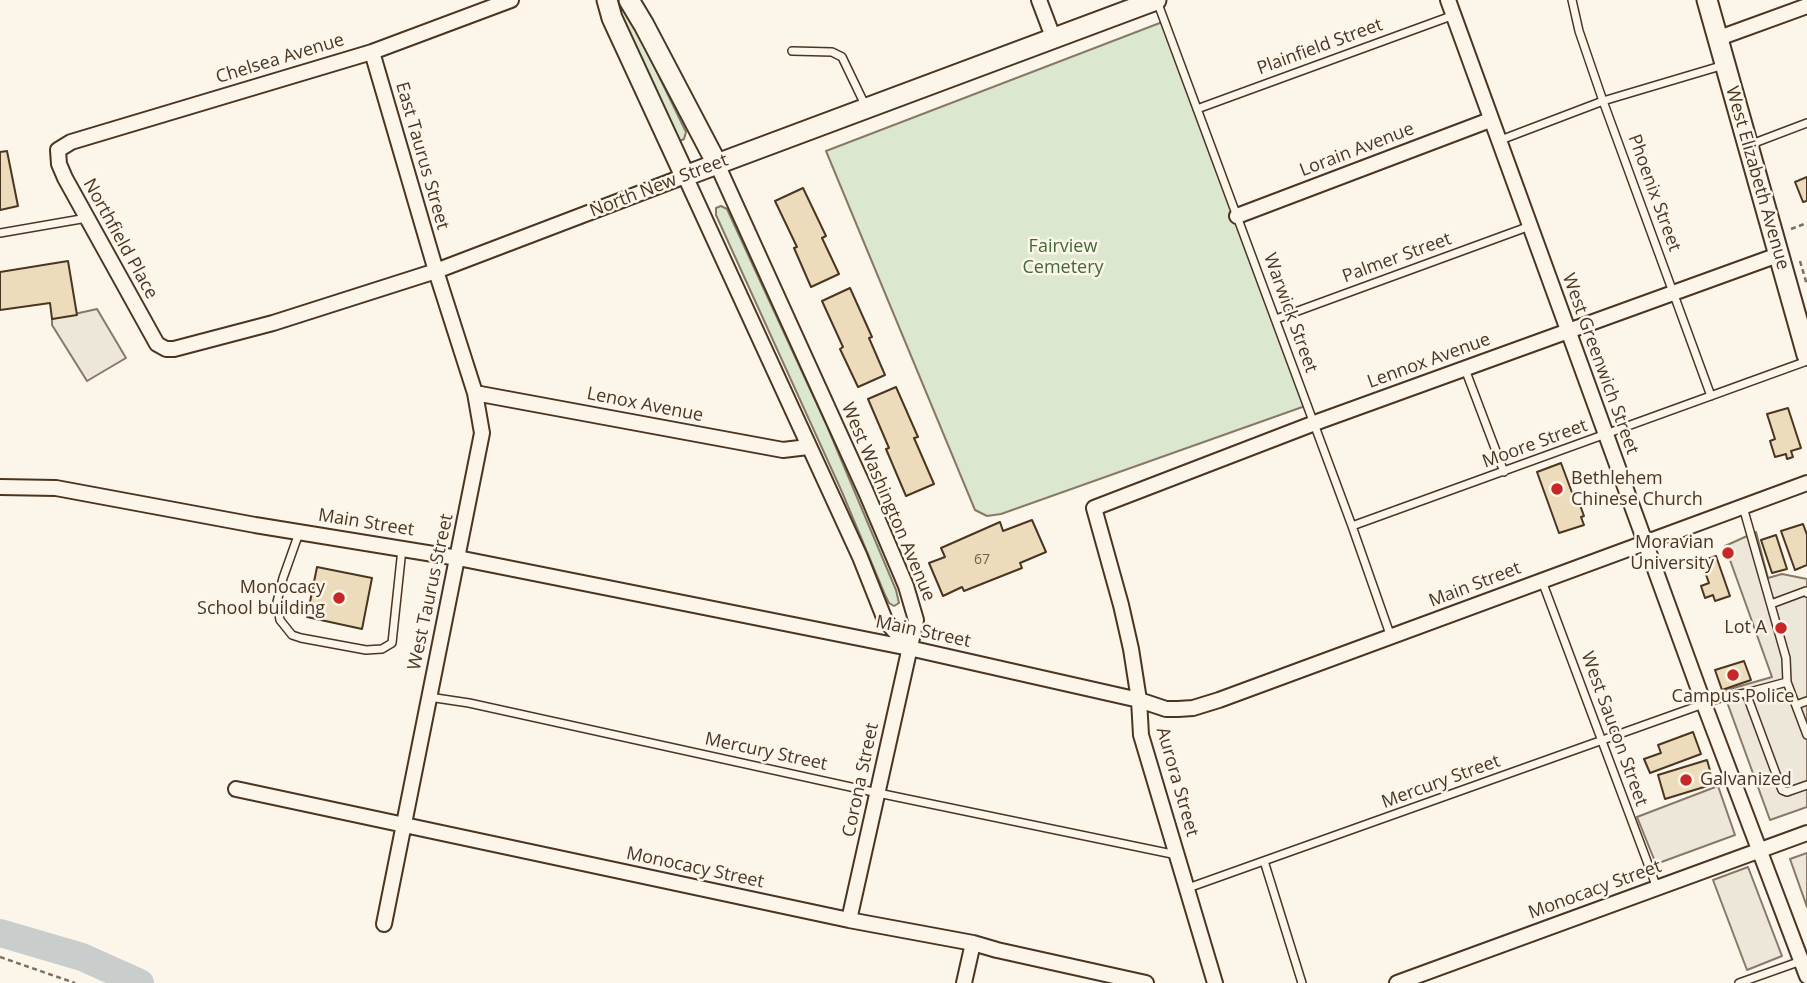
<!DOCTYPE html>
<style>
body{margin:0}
canvas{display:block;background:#fbf6e9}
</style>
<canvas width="1807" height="983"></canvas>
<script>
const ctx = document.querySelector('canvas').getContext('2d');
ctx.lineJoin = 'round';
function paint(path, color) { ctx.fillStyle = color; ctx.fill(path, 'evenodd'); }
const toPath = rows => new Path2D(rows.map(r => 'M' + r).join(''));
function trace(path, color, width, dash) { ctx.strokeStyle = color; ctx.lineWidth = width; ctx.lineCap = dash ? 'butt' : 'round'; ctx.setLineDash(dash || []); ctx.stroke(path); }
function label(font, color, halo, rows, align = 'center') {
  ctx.font = font + ' "Open Sans",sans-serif'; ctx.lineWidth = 5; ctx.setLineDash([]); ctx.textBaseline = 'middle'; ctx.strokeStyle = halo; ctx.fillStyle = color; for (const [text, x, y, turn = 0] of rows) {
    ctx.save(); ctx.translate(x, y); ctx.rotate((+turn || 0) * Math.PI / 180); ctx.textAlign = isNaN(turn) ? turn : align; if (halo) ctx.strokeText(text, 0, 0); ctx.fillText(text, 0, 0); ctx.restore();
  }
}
const green = toPath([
 [614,1,623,2,686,132,684,139,678,142,614,1],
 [1165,21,1308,405,1001,514,987,516,975,510,826,151,1165,21],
 [721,206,727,209,827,426,896,590,899,603,894,606,889,603,885,595,842,492,716,215,716,208,721,206]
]);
paint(green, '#dce7d0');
trace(green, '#887966', 2);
const parking = toPath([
 [97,309,126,358,87,381,52,325,52,319,97,309],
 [1756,532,1768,578,1782,574,1807,579,1807,807,1770,820,1723,691,1772,677,1725,546,1756,532],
 [1718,786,1735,835,1656,864,1637,817,1718,786],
 [1807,853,1807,907,1790,859,1807,853],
 [1748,867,1782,956,1747,970,1713,880,1748,867]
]);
paint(parking, '#ede7d9');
trace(parking, '#887966', 2);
trace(toPath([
 [0,933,82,957,140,983]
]), '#c9cecd', 28);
const building = toPath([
 [7,151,18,206,0,210,0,152,7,151],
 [1807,177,1807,201,1803,202,1795,182,1807,177],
 [803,188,826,236,822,238,839,274,811,287,794,248,797,247,775,201,803,188],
 [68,261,77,315,52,319,50,303,0,310,0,272,68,261],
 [850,288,872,337,869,338,885,375,858,387,840,349,843,347,822,301,850,288],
 [896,387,918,437,914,438,934,484,906,496,886,449,889,448,868,399,896,387],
 [1788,408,1801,448,1791,451,1793,457,1787,459,1786,454,1775,457,1770,441,1775,439,1767,414,1788,408],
 [1561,463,1577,506,1580,505,1584,516,1581,517,1584,525,1559,533,1537,472,1561,463],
 [1032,520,1046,552,1020,563,1022,568,964,591,962,587,943,596,929,563,945,557,941,548,1000,522,1003,531,1032,520],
 [1803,524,1807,535,1807,565,1795,570,1781,531,1803,524],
 [1776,535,1787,569,1772,573,1761,540,1776,535],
 [1716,556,1730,596,1715,601,1713,595,1705,598,1701,586,1709,583,1701,561,1716,556],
 [317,567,372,578,362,629,307,617,317,567],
 [1744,661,1751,680,1722,690,1715,670,1744,661],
 [1693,732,1701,754,1650,773,1644,759,1661,753,1658,745,1693,732],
 [1707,760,1714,784,1665,799,1658,775,1707,760]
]);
paint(building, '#ecdcbc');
trace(building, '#4a3520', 2);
const lane = toPath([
 [1572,0,1579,31,1603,101,1711,396],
 [1157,1,1352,526,1391,637],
 [792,51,832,52,842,57,866,107],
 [1197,109,1454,15],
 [1498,141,1603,101,1724,65],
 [1749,145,1807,123],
 [0,233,87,218],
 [1276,319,1530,226],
 [1465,369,1504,472],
 [1743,507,1786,658,1787,682],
 [1352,526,1807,361],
 [299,533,283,578,277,602,280,620,292,635,301,638,366,650,382,649,392,643,402,549],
 [1542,581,1657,888],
 [1771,604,1806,591,1807,593],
 [1746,693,1787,682,1807,735],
 [429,697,469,703,878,793,1177,855],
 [1796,705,1807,701],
 [1264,861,1302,983],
 [1188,888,1723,697,1746,693,1782,790,1787,792,1807,785],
 [1739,983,1801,961]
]);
const street = toPath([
 [511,0,372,52,71,142,58,150,59,164,65,178,157,344,166,349,174,349,273,323,436,271,685,176,860,557,885,620,909,648],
 [1039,0,1053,37],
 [1448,0,1704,704,1807,976],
 [1719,38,1807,6],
 [372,52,436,271,475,393,482,433,384,924],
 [717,164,866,492,906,586,916,620,849,920],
 [1237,216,1490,120],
 [475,393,783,450,808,447],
 [0,487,56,488,255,525,458,558,909,648,1139,700,1166,709,1178,709,1193,708,1219,700,1807,483],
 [236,789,849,920,973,943,997,950,1146,983],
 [964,983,973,943],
 [1215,983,1141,735,1139,700,1131,649,1121,605,1094,508,1320,421,1778,255],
 [1397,983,1807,833]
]);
const secondary = toPath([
 [607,0,612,18,685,176,1156,0],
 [629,0,644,25,717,164],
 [1707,0,1807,355]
]);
trace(lane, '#4a3520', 10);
trace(street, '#4a3520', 18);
trace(secondary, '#4a3520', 23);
trace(toPath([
 [1791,229,1807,223],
 [1800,261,1807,285],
 [0,957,75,983]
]), '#7f6f5c', 2.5, [5, 3.5]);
trace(lane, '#fbf6e9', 7);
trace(street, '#fbf6e9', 14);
trace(secondary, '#fbf6e9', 19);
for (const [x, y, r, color] of [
 [1557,489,7,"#c62828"],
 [1728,553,7,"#c62828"],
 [339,598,7,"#c62828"],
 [1781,628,7,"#c62828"],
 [1733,675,7,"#c62828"],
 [1686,780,7,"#c62828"]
]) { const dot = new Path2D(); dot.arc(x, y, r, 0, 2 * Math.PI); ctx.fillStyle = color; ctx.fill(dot); trace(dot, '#fbf6e9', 2.5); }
label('14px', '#725f47', null, [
 ["67",982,560]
]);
label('18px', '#4a3520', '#fbf6e9', [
 ["Plainfield Street",1320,47,-20],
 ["Chelsea Avenue",280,59,-17],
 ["Lorain Avenue",1357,150,-21],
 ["East Taurus Street",422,156,74],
 ["West Elizabeth Avenue",1757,178,74],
 ["North New Street",659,186,-21],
 ["Phoenix Street",1654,193,70],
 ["Northfield Place",120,239,61],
 ["Palmer Street",1397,258,-20],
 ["Warwick Street",1290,313,70],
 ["Lennox Avenue",1429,361,-20],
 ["West Greenwich Street",1600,364,70],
 ["Lenox Avenue",645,405,11],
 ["Moore Street",1535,444,-20],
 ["West Washington Avenue",888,502,67],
 ["Main Street",366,523,9],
 ["Main Street",1475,585,-21],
 ["West Taurus Street",431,592,-78],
 ["Main Street",923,632,12],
 ["West Saucon Street",1614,729,70],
 ["Mercury Street",766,752,12],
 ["Corona Street",861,780,-78],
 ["Aurora Street",1177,782,74],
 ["Mercury Street",1441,782,-20],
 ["Monocacy Street",695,868,12],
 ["Monocacy Street",1595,890,-20]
]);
label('18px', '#436837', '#fbf6e9', [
 ["Fairview",1063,247],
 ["Cemetery",1063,268]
]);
label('18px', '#4a3520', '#fbf6e9', [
 ["Bethlehem",1571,479,"left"],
 ["Chinese Church",1571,500,"left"],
 ["Moravian",1714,543],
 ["University",1714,564],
 ["Monocacy",325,588],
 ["School building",325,609],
 ["Lot A",1767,628],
 ["Campus Police",1733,697,"center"],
 ["Galvanized",1700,780,"left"]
], 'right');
</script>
